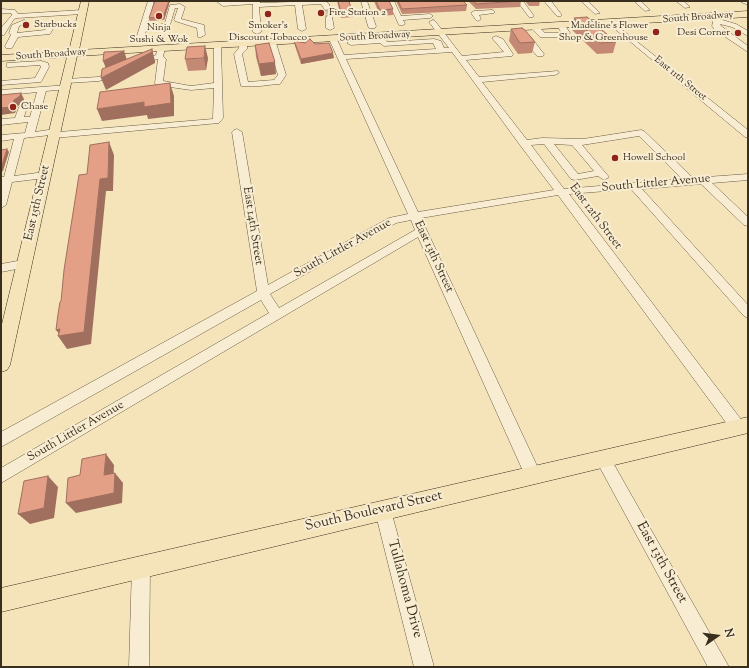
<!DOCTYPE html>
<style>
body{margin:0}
#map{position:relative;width:749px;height:668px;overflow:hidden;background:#f5e4b9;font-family:"Sorts Mill Goudy",serif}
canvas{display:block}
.frame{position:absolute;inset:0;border:2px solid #3a2e1e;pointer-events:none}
.north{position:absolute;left:697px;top:616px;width:40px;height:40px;-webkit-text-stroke:3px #f8edd2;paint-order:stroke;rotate:76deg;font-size:11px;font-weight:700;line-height:16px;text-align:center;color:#3a2e1e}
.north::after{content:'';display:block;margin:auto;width:14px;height:18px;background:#3a2e1e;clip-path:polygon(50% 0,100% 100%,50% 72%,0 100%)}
</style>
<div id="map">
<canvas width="749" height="668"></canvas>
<div class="frame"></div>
<div class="north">N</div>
</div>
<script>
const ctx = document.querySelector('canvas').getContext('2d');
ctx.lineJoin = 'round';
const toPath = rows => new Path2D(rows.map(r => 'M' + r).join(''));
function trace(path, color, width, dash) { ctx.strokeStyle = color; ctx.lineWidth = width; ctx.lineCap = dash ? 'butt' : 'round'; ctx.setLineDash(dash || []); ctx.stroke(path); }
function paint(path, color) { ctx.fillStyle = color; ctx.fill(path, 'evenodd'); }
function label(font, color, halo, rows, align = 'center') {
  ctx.font = font + ' "Sorts Mill Goudy",serif'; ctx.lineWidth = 4; ctx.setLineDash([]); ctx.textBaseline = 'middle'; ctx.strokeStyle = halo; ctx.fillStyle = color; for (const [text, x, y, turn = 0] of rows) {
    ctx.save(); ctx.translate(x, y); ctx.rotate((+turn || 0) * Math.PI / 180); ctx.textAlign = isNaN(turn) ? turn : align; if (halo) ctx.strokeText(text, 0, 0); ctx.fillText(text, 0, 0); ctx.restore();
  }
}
trace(toPath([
 [327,9,329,17],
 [28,107,29,104]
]), '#d0c09a', 8, [8, 4]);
const minor = toPath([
 [148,1,154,1,147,27,156,26,165,23,170,5,180,4,185,7,181,19,204,25,205,35,201,37,198,37,197,28,175,21,174,20,178,8,175,8,170,25,157,30,146,31,143,41,137,41,136,39,148,1],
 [216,1,260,1,260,3,325,1,329,4,330,9,325,10,321,4,302,5,306,29,302,31,298,29,295,5,259,7,261,32,257,34,253,32,253,4,223,6,216,1],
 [361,1,367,1,376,26,375,28,369,28,368,26,361,1],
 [388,1,394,1,401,16,430,14,433,16,430,18,403,20,405,24,403,25,399,25,388,1],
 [517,1,523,1,534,16,533,17,529,17,517,1],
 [544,1,551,1,561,14,561,16,557,16,544,1],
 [581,1,588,1,600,13,595,14,581,1],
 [634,1,641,1,650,10,645,11,634,1],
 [676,1,683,1,690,7,685,8,676,1],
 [740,1,748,1,748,5,741,2,740,1],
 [1,9,15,10,18,14,82,10,85,12,82,14,17,18,14,19,4,35,1,35,1,28,12,15,11,13,1,13,1,9],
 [492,10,494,11,494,13,479,15,481,19,478,21,476,20,471,13,474,11,492,10],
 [329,15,332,17,334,28,330,30,326,28,326,17,329,15],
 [711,15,719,19,736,24,748,31,748,36,732,27,720,24,721,26,748,46,748,52,715,30,712,26,713,22,708,17,711,15],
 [24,20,28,22,19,26,17,33,45,30,51,21,57,22,50,34,18,37,12,48,6,48,5,46,11,35,9,33,12,25,24,20],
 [433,20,435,21,462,56,504,52,492,38,496,36,503,39,513,54,512,56,466,60,479,77,558,71,559,73,555,75,482,82,527,140,542,138,583,139,641,130,644,131,693,178,748,174,748,180,712,183,748,217,748,226,744,225,701,184,642,189,748,305,748,318,744,316,631,189,569,194,743,422,745,427,743,432,738,433,733,432,558,195,421,218,539,470,541,475,539,480,533,482,527,480,418,237,1,483,1,468,269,313,261,300,1,447,1,432,257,291,232,132,234,130,237,129,242,132,268,285,389,218,408,214,329,39,330,37,336,37,344,55,436,49,433,43,384,46,380,43,351,45,347,43,351,41,378,39,377,36,381,34,384,34,387,42,434,39,441,41,444,48,449,48,429,22,433,20],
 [452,52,520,145,554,190,418,212,346,59,452,52],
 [639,136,682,179,564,189,531,145,544,144,571,179,575,180,598,176,604,180,609,177,582,145,639,136],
 [554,144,572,145,594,171,578,174,554,144],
 [411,220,415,230,279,308,270,294,396,223,411,220],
 [611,21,748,130,748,138,745,137,609,24,607,23,611,21],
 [558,24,564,24,570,33,567,37,540,37,530,27,531,25,537,25,545,33,562,33,557,26,558,24],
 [518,34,530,36,544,54,543,56,537,56,524,40,518,38,518,34],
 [269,41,272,41,276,43,286,75,280,84,277,84,260,86,241,86,234,54,239,48,240,42,243,42,247,44,247,49,242,54,248,82,274,80,278,75,268,43,269,41],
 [214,44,217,44,221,46,223,118,219,123,54,138,50,135,24,138,14,176,45,172,50,175,45,178,12,182,6,205,1,208,1,177,4,177,14,139,1,141,1,135,25,133,28,122,1,125,1,119,15,118,19,107,23,104,27,107,24,117,30,117,37,92,1,96,1,90,68,85,69,87,68,89,46,91,35,132,55,129,59,132,213,119,214,88,191,90,156,85,155,83,158,59,139,64,135,62,156,55,158,47,164,47,165,49,163,56,166,59,163,81,191,86,214,83,214,44],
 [41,61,48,63,49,67,41,82,1,85,1,81,35,78,41,67,40,65,10,67,7,67,7,63,41,61],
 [118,70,121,70,121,74,99,81,67,83,63,81,67,79,98,77,118,70],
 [23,260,27,261,29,264,27,267,1,272,1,264,23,260],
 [603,452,608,454,729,667,708,667,598,464,595,459,598,454,603,452],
 [383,503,389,505,391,511,434,667,414,667,375,511,377,505,383,503],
 [141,558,147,561,150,567,149,667,129,667,132,567,135,561,141,558]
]);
const major = toPath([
 [81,1,89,1,79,50,748,11,748,17,77,56,10,365,7,370,1,372,1,328,67,57,1,61,1,55,69,51,81,1],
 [748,417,748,433,1,612,1,588,748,417]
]);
trace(minor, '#695c45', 1);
trace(major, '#3a2e1e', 1);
paint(minor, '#f8edd2');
paint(major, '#f5e4b9');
paint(toPath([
 [170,1,164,20,150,21,149,18],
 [337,1,349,1,352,12,353,17,341,18],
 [374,1,389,1,393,9,393,15,380,16],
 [396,1,463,1,467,5,466,11,402,14],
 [468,1,521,1,520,7,476,9],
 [525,1,540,1,539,6,529,6],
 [574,18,616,42,613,53,597,54,571,29],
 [511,29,535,42,532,53,518,54,509,41],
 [294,41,315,44,334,58,301,64,295,46],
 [255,45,276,74,261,76,256,57],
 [208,58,206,70,188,71,185,59]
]), '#c48974');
paint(toPath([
 [169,1,170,1,164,20,163,17],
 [205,46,208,58,206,70,204,58],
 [152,49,155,61,155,63,106,90,101,78],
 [124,51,128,63,108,73,103,61],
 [333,53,334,58,301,64,301,59],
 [275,62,276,74,261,76,259,64],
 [170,83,174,96,174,116,148,119,147,115,102,121,97,109,144,102],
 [21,93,24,99,23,103,18,106,15,113,1,115,1,108],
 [109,142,114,155,113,191,106,191,91,344,67,349,58,336,61,336,56,330],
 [7,149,9,152,3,171,1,172,1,168],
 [106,454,114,465,113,486,104,475],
 [115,473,123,483,122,503,76,513,66,503],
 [48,476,58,487,54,518,30,524,18,514]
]), '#a06f5e');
const building = toPath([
 [155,1,169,1,163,17,149,18,155,1],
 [338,1,349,1,352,12,341,12,338,1],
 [376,1,389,1,393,9,380,10,376,1],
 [398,1,463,1,467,5,402,9,398,1],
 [474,1,521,1,476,4,474,1],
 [587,17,616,42,600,43,574,18,587,17],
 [522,28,525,30,535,42,520,43,511,29,522,28],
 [310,39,315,44,329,43,333,53,301,59,294,41,305,43,310,39],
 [269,43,275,62,259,64,255,45,269,43],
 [205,46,204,58,185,59,187,47,205,46],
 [152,49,152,52,101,78,102,69,152,49],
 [124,51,103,61,104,52,124,51],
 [170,83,171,103,144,107,144,102,97,109,100,92,170,83],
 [21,93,20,96,14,100,12,107,1,108,1,95,21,93],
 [109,142,108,178,100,179,84,332,58,336,60,329,56,330,58,314,60,302,61,301,64,270,79,175,87,174,90,145,109,142],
 [7,149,1,168,1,150,7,149],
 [106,454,104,475,115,473,114,493,66,503,68,478,80,475,82,459,106,454],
 [48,476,44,508,18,514,24,481,48,476]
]);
paint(building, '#e49f87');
trace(building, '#a06f5e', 1);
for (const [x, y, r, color] of [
 [321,13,4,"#8f2418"],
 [268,14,4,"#8f2418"],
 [159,16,4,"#8f2418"],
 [26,25,4,"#8f2418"],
 [656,32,4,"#8f2418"],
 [738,33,4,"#8f2418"],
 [13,107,4,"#8f2418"],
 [615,158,4,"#8f2418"]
]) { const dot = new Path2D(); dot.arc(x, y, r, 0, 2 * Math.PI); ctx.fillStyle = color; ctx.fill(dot); trace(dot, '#f8edd2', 1.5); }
label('10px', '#3a2e1e', '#f8edd2', [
 ["Fire Station 2",329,13],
 ["Starbucks",34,25],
 ["Smoker's",268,26,"center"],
 ["Discount Tobacco",268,38,"center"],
 ["Madeline's Flower",648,26,"right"],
 ["Shop & Greenhouse",648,38,"right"],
 ["Ninja",159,28,"center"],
 ["Sushi & Wok",159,40,"center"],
 ["Desi Corner",730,33,"right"],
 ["Chase",21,107],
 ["Howell School",623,158]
], 'left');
label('10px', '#3a2e1e', '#f8edd2', [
 ["South Broadway",698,18,-4],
 ["South Broadway",375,37,-3],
 ["South Broadway",51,55,-4],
 ["East 11th Street",680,79,39]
]);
label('12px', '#3a2e1e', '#f8edd2', [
 ["South Littler Avenue",656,184,-5],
 ["East 15th Street",38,203,-77],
 ["East 12th Street",595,217,53],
 ["East 14th Street",252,226,81],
 ["South Littler Avenue",343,249,-29],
 ["East 13th Street",433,257,65],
 ["South Littler Avenue",76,432,-30]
]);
label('14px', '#3a2e1e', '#f8edd2', [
 ["South Boulevard Street",374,512,-13],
 ["East 13th Street",661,563,61],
 ["Tullahoma Drive",404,589,75]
]);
</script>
